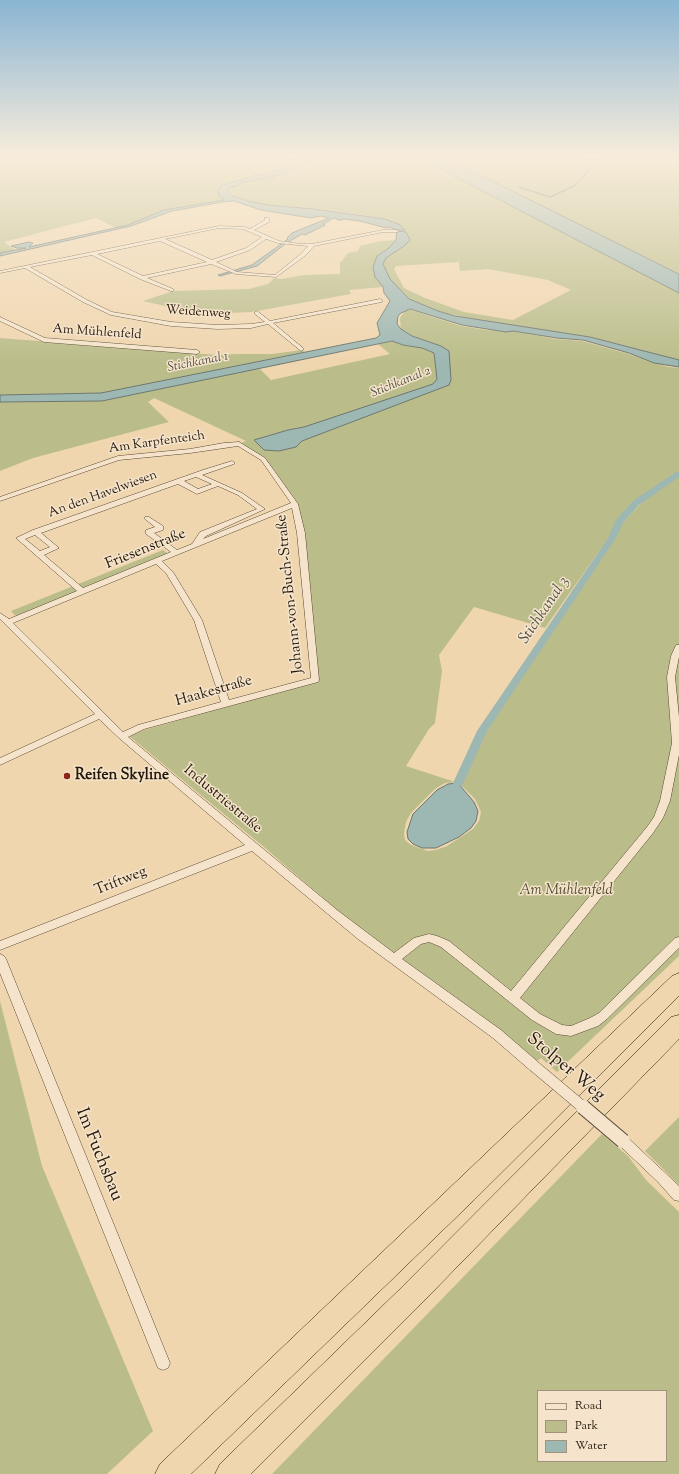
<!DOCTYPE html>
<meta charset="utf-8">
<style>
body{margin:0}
#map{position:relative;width:679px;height:1474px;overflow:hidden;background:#f0d6af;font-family:"Sorts Mill Goudy",serif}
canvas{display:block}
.legend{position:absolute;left:537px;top:1390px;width:130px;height:72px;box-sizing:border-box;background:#f5e4cb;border:1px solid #a1927e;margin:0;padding:5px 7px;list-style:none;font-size:12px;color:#24180b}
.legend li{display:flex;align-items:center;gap:8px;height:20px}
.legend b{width:20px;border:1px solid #a1927e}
</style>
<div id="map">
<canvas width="679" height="1474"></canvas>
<ul class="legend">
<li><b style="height:5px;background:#f5e4cb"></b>Road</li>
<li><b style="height:11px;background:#babd8a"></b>Park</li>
<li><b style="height:11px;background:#9db7b3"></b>Water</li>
</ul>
</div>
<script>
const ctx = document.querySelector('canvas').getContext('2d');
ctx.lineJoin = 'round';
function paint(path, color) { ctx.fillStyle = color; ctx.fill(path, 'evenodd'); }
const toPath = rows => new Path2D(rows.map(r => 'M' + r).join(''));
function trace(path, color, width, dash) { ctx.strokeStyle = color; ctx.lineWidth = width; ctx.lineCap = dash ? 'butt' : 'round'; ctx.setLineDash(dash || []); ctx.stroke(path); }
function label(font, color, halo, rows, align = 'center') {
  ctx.font = font + ' "Sorts Mill Goudy",serif'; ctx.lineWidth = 3; ctx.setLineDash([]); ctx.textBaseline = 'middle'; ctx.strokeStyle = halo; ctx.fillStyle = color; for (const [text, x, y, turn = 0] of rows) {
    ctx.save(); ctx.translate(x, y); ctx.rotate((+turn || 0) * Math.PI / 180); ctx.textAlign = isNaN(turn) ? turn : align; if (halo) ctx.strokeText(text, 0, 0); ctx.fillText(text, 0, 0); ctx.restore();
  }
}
paint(toPath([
 [0,158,289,158,287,158,293,161,290,166,277,171,253,176,221,186,218,190,219,195,224,199,220,201,165,210,143,220,116,228,96,218,4,242,15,250,0,253],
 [310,158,419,158,679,293,679,360,590,337,480,321,438,311,409,299,390,279,383,264,385,258,394,253,397,230,400,225,385,219,369,216,314,208,268,205,248,201,228,191,230,187,237,186,240,183,286,174,302,163,308,162],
 [458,258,460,271,488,269,548,280,571,290,513,320,464,312,425,298,404,288,394,269,396,266,458,262],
 [446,158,679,158,679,273,544,207],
 [396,240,389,248,377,256,375,277,383,287,349,290,351,294,251,312,226,313,178,309,143,301,173,291,249,289,268,284,274,278,281,279,304,275,340,274,340,263,348,253,358,251,360,246,380,241],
 [406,310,411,310,461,326,486,330,512,331,556,339,582,341,629,354,653,363,669,367,679,368,679,472,633,503,617,521,609,537,545,628,474,607,439,655,442,671,435,723,429,729,406,766,455,782,445,783,435,789,411,813,406,822,404,833,405,840,411,845,428,851,436,850,447,846,473,829,479,821,481,812,475,799,461,785,484,732,615,538,622,524,647,497,679,475,679,956,557,1072,541,1058,536,1062,363,933,264,847,129,736,144,730,293,688,317,677,297,503,265,459,241,443,246,441,154,398,148,402,169,422,33,458,0,471,0,402,102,401,259,368,271,380,390,354,378,344,393,341,403,345,422,348,434,353,437,379,433,384,304,427,284,431,296,447,302,441,449,384,449,351,412,336,401,329,400,319,401,316],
 [0,338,217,355,237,354,272,354,302,350,305,352,101,393,0,395],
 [163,550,170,555,17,617,11,611],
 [0,1001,42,1166,153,1431,107,1474,0,1474],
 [679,1117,679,1185,645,1151],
 [602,1134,628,1156,646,1180,679,1212,679,1474,272,1474],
 [538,1391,666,1391,666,1461,538,1461]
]), '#babd8a');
const water = toPath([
 [287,158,310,158,308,162,302,163,301,166,291,170,286,174,240,183,237,186,230,187,228,191,232,195,248,201,268,205,314,209,385,219,400,225,405,230,397,230,389,227,386,228,360,221,344,219,342,220,337,220,338,219,334,218,323,224,325,225,305,235,302,234,285,244,257,266,220,276,218,275,252,265,288,239,287,238,292,233,329,218,321,216,311,218,261,210,234,201,223,202,172,211,131,226,0,256,0,253,26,248,17,248,11,246,29,242,33,243,29,247,128,225,164,210,224,200,219,196,218,190,221,186,253,176,277,171,290,167,293,163,290,162,293,161,287,158],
 [419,158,446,158,679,274,679,293,419,158],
 [397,231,406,232,410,240,404,246,386,258,383,264,390,279,409,299,438,311,455,316,590,337,679,360,679,367,654,363,629,353,583,340,557,338,513,331,506,332,462,325,410,309,401,313,398,316,397,324,401,329,412,336,441,346,449,351,451,380,449,385,302,441,296,447,279,451,264,450,254,440,288,430,304,427,433,384,437,379,434,353,422,348,403,345,392,341,102,401,0,402,0,395,101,393,376,338,380,335,377,323,390,301,384,293,383,287,375,277,373,267,377,256,389,248,396,240,397,231],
 [458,783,474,802,478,811,476,821,471,828,459,837,436,848,422,848,413,844,408,839,407,832,413,814,437,790,448,784,458,783]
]);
paint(water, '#9db7b3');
trace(water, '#6d7770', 1);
trace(toPath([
 [576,158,598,160],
 [519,187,550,197,574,186,600,158]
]), '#6d7770', 1.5);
paint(toPath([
 [676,472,679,472,679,477,639,505,623,523,616,538,487,731,462,786,454,786,453,783,477,731,608,538,616,520,633,501,676,472]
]), '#9db7b3');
const minor = toPath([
 [31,158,37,158,0,166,0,164,31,158],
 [265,218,269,218,269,222,254,230,279,241,301,244,312,244,383,230,397,230,399,231,397,232,383,232,314,246,306,255,276,277,236,274,211,264,147,278,173,289,173,291,171,291,140,279,92,255,30,267,87,300,112,312,171,322,218,325,251,324,265,322,255,314,254,313,257,311,270,321,380,299,382,300,382,302,273,323,303,348,304,349,301,351,268,324,251,328,218,329,171,326,111,315,83,302,25,268,0,273,0,271,219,226,244,227,250,229,265,220,265,218],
 [219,228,243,229,262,237,246,248,212,260,165,239,219,228],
 [266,239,278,243,308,246,302,253,275,275,237,272,216,262,250,250,266,239],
 [160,241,207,262,143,276,97,254,160,241],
 [0,317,45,338,197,350,200,352,197,354,44,342,0,321,0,317],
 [239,442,265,458,298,504,305,533,319,680,318,682,144,729,128,737,337,910,394,953,414,938,429,934,437,936,449,941,511,991,647,827,654,817,660,801,672,743,667,677,671,656,676,645,679,645,679,657,675,677,679,717,679,755,670,801,663,818,653,833,520,998,540,1014,562,1025,571,1026,590,1018,599,1013,675,938,679,937,679,948,607,1019,598,1026,571,1036,556,1034,532,1020,441,947,434,944,429,942,421,944,402,959,501,1030,538,1062,540,1066,538,1070,534,1071,530,1070,493,1038,358,939,252,851,0,950,0,941,245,845,119,738,99,719,0,765,0,758,95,714,0,619,0,613,9,619,77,591,16,538,33,530,203,470,232,461,234,462,234,464,202,475,242,493,265,509,206,536,203,539,291,503,261,460,238,446,190,453,119,460,0,501,0,497,118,456,190,449,224,443,239,442],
 [196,477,212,484,198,489,184,481,196,477],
 [178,484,197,494,218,486,238,495,257,509,200,532,192,544,177,550,154,533,163,530,163,526,149,517,145,517,145,519,155,527,146,530,146,534,171,552,83,588,44,555,59,548,41,533,178,484],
 [292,508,297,533,311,678,229,700,202,620,173,572,162,561,292,508],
 [35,535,50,547,40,551,25,539,35,535],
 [156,564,166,573,194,620,221,702,138,725,123,732,13,623,156,564],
 [0,954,4,956,6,959,170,1363,168,1368,163,1370,158,1368,0,973,0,954],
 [623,1135,627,1137,679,1186,679,1201,674,1200,658,1182,619,1145,617,1141,619,1137,623,1135]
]);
const motorway = toPath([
 [679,973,679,996,474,1200,191,1474,155,1474,160,1464,672,976,679,973],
 [679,1015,679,1039,417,1308,251,1474,215,1474,220,1464,399,1290,671,1017,679,1015]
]);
trace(minor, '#574834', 1);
trace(motorway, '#24180b', 1);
paint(minor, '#f5e4cb');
paint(motorway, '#f0d6af');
const minorBridgeFar1 = toPath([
 [534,1066,584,1108]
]);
const minorBridge = toPath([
 [583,1107,623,1141]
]);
trace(minorBridgeFar1, '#574834', 12, []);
trace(minorBridge, '#574834', 16, []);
trace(minorBridgeFar1, '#f5e4cb', 11);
trace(minorBridge, '#f5e4cb', 14);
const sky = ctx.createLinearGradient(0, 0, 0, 364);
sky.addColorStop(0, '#8ab5d3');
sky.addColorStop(0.43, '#f8eddb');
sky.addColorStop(1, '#f8eddb00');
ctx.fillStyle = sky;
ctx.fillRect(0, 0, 679, 364);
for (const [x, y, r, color] of [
 [67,776,4,"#8f2418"]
]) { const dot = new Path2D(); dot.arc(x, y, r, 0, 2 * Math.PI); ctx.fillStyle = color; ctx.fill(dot); trace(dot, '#f5e4cb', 1.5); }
label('13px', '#24180b', '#f5e4cb', [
 ["Weidenweg",198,313,4],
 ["Am Mühlenfeld",97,333,4],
 ["Am Karpfenteich",157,443,-8],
 ["An den Havelwiesen",103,495,-20]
]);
label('italic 13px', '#4e5046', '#f5e4cb', [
 ["Stichkanal 1",198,363,-11],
 ["Stichkanal 2",401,383,-22]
]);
label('15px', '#24180b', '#f5e4cb', [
 ["Friesenstraße",146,550,-22],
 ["Johann-von-Buch-Straße",291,594,-96],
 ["Haakestraße",214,692,-16],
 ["Industriestraße",222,800,40],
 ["Triftweg",121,882,-22]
]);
label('bold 15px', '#24180b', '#f5e4cb', [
 ["Reifen Skyline",75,776]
], 'left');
label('italic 15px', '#514a31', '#f5e4cb', [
 ["Am Mühlenfeld",566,891]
]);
label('italic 16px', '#4e5046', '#f5e4cb', [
 ["Stichkanal 3",545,611,-56]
]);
label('18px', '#24180b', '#f5e4cb', [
 ["Stolper Weg",565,1068,40],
 ["Im Fuchsbau",98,1155,68]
]);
</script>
